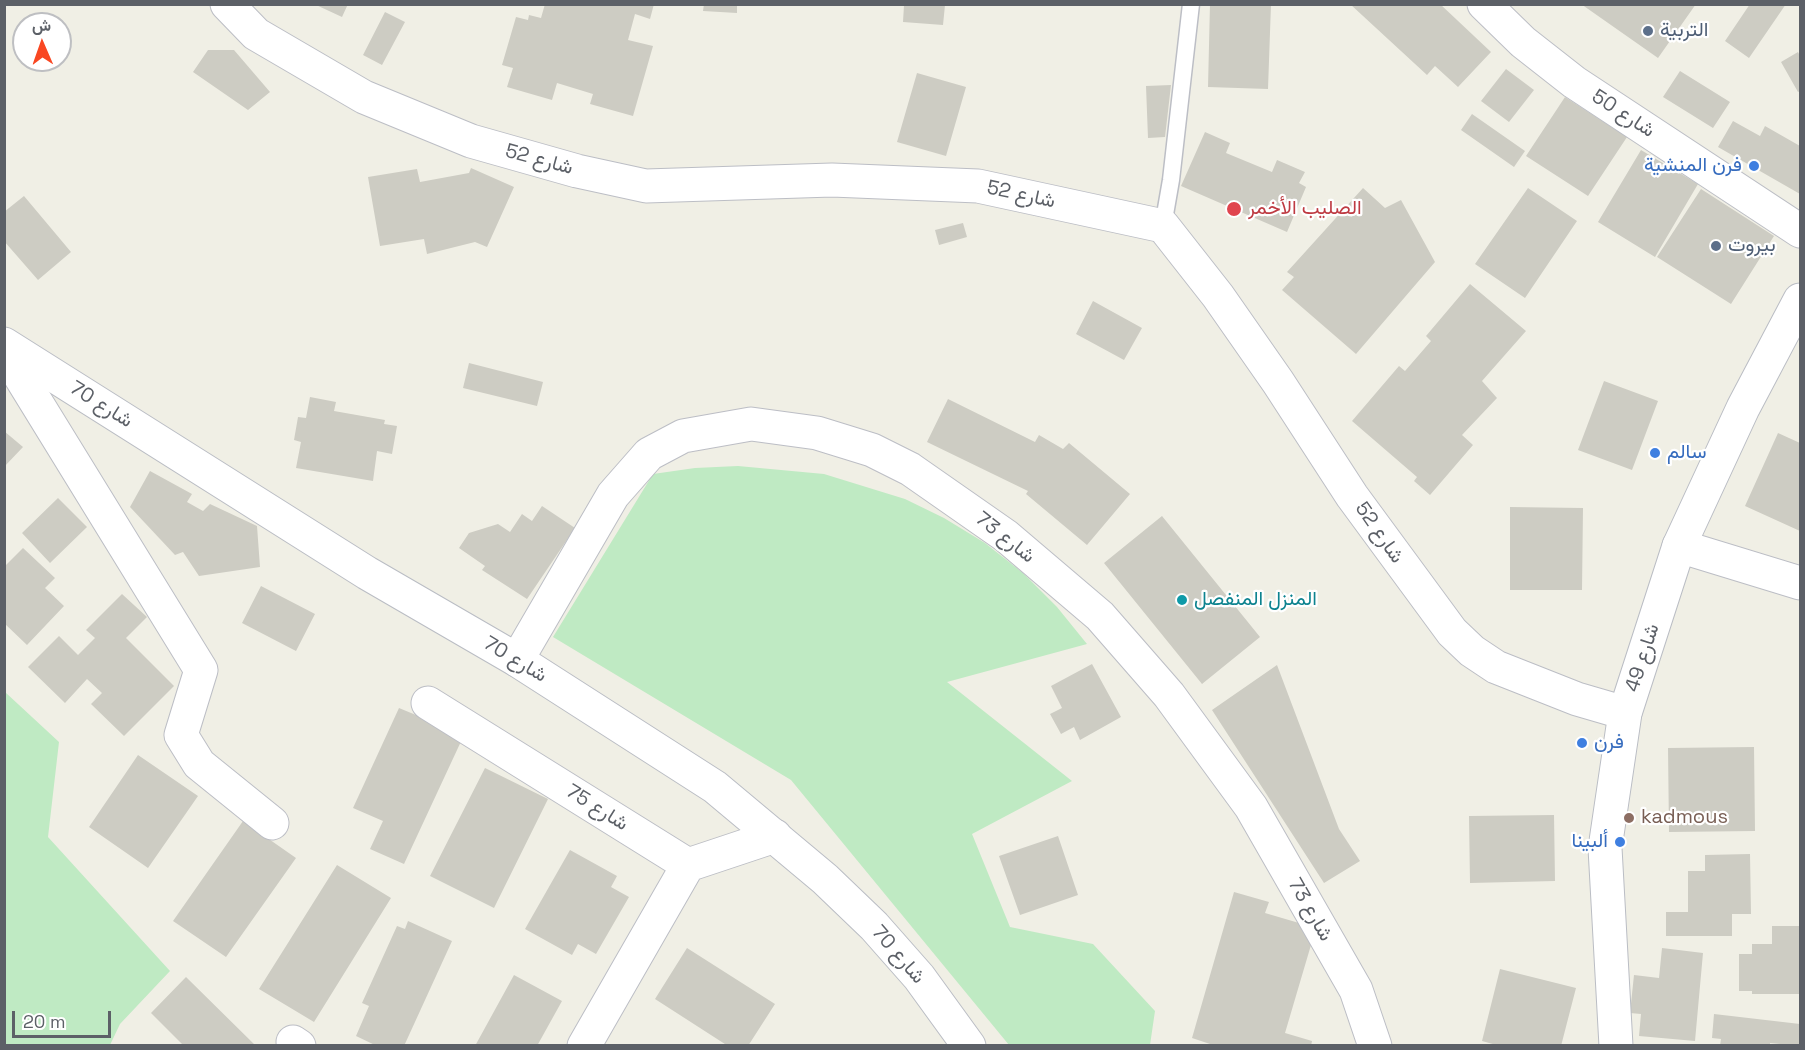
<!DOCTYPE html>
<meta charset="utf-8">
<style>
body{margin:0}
#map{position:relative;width:1805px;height:1050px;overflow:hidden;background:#f0efe5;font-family:"Space Grotesk",Vazirmatn,sans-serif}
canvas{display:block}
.frame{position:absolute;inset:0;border:6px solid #5c6067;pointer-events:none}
.north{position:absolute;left:12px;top:12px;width:60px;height:60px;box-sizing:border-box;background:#fff;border:2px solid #bebfc2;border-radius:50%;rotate:358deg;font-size:16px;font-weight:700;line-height:24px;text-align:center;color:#5c6067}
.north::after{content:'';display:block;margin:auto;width:21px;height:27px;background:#f94722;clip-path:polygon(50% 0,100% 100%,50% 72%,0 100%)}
.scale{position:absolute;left:12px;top:1011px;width:99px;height:27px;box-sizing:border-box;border:3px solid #5c6067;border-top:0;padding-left:8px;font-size:18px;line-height:21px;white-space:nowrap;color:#5c6067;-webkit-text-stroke:4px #fff;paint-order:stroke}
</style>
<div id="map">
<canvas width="1805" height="1050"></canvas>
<div class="frame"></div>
<div class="north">ش</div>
<div class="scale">20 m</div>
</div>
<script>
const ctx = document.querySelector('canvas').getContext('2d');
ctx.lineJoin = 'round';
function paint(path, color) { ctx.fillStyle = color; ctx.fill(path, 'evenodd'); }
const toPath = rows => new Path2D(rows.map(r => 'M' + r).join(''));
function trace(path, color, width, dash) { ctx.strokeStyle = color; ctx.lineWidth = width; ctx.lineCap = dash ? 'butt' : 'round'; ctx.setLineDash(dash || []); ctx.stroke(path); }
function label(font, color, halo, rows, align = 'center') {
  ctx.font = font + ' "Space Grotesk",Vazirmatn,sans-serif'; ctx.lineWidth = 4.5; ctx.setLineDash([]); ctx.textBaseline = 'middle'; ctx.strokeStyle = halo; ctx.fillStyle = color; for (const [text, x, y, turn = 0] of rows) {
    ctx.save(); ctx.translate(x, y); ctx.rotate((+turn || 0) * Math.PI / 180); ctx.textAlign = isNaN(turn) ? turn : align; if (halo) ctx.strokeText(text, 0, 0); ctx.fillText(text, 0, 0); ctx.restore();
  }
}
paint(toPath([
 [738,466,824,474,905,499,944,518,985,543,1023,573,1057,607,1087,644,947,682,1072,781,972,834,1010,927,1093,944,1155,1011,1150,1045,1009,1045,791,780,553,637,653,474,695,468],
 [5,692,59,742,48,837,170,971,120,1024,110,1045,5,1045]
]), '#bfeac3');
paint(toPath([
 [314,4,348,4,342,17],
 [545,4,654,4,650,19,635,14,628,40,653,46,633,116,590,104,593,94,557,83,552,100,507,87,513,68,502,65,516,17,528,20,529,15,541,18],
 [704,4,737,4,737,13,703,11],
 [1210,4,1271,4,1268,89,1208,87],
 [1350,4,1440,4,1491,52,1458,87,1435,66,1427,75],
 [1581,4,1696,4,1658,58],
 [1750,4,1786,4,1749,58,1725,41],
 [904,5,945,5,943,25,903,22],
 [385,12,405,22,382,65,363,55],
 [208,50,234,50,270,92,248,110,193,72],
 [1798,52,1800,56,1800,91,1798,92,1781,62],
 [1506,69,1534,90,1509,122,1481,101],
 [1680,71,1730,102,1713,128,1663,97],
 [917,73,966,87,946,156,897,142],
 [1171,85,1165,137,1148,138,1146,86],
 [1565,97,1627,137,1588,196,1526,156],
 [1472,114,1525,151,1514,167,1461,130],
 [1733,121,1760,136,1765,126,1800,146,1800,194,1718,147],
 [1205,132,1230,143,1226,153,1272,172,1277,160,1305,172,1299,183,1306,187,1287,232,1181,186],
 [1641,150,1698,184,1655,257,1598,222],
 [471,168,514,187,487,247,475,242,427,254,424,239,380,246,368,177,417,169,420,182,469,173],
 [1363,188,1385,208,1401,200,1435,262,1356,354,1282,290,1294,277,1287,272],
 [1528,188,1577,221,1525,298,1475,264],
 [1701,189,1774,236,1731,304,1657,257],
 [24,196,71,252,38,280,4,241,4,212],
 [963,223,967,237,939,245,935,230],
 [1470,284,1526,331,1482,381,1497,398,1462,435,1473,445,1430,495,1414,481,1417,477,1352,421,1399,366,1405,371,1431,341,1426,336],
 [1093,301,1142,328,1124,360,1076,334],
 [469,363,543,382,537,406,463,388],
 [1604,381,1658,401,1632,470,1578,450],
 [310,397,336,402,334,411,385,420,384,424,397,426,392,454,377,451,373,481,296,468,301,442,294,440,298,417,306,418],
 [948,399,1035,442,1039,435,1063,449,1069,443,1130,494,1087,545,1026,494,1028,491,927,442],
 [4,431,23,447,4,467],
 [1778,433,1800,443,1800,531,1745,506],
 [150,471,192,494,187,502,203,511,210,504,257,526,260,567,199,576,183,552,175,555,130,507],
 [58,498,87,527,50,563,22,533],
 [542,506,575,528,527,599,482,570,485,566,459,548,469,533,498,524,510,532,522,514,532,521],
 [1510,507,1583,508,1582,590,1510,590],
 [1162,516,1260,637,1202,684,1104,563],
 [23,548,55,578,45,588,64,606,27,645,4,623,4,564,6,565],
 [261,586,315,614,296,651,242,623],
 [122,594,147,617,126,638,174,686,124,736,91,704,102,693,87,679,65,703,28,667,59,636,78,655,95,638,86,630],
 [1092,664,1121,717,1080,740,1074,727,1061,734,1050,714,1062,708,1051,686],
 [1277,665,1339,829,1360,861,1324,883,1212,710],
 [399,708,464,735,404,864,370,849,383,821,353,808],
 [1754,747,1755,831,1669,832,1668,748],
 [138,755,198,796,148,868,89,827],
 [485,768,548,799,494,908,430,876],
 [1554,815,1555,881,1470,883,1469,816],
 [243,821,296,858,226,957,173,921],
 [1058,836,1078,895,1020,915,999,856],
 [570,850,617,876,611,887,629,897,596,954,578,944,572,955,525,929],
 [1750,854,1751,914,1732,914,1732,936,1666,936,1666,912,1688,912,1688,871,1705,871,1705,855],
 [337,865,391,898,314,1022,259,989],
 [1234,892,1269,902,1265,913,1316,928,1285,1033,1312,1041,1311,1046,1216,1046,1192,1038],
 [408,921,452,941,404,1046,377,1046,356,1036,369,1006,362,1003,397,926,405,929],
 [1772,926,1800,926,1800,994,1752,994,1752,991,1739,991,1739,954,1752,954,1752,944,1772,944],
 [687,948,775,1004,748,1046,728,1046,655,999],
 [1662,948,1703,953,1695,1041,1639,1036,1641,1014,1630,1013,1634,975,1659,978],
 [1500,969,1576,988,1561,1046,1500,1046,1482,1041],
 [514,975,562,1001,537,1046,475,1046],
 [186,977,256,1046,184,1046,151,1013],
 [1714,1014,1800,1024,1800,1046,1770,1043,1770,1046,1720,1046,1721,1039,1712,1038]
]), '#cdccc3');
const lane = toPath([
 [1163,226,1171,180,1191,4]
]);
const street = toPath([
 [227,4,256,34,364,97,471,141,577,171,646,186,832,180,978,186,1163,226,1218,296,1278,382,1352,496,1452,632,1472,651,1496,667,1577,699,1625,713],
 [1484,4,1523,42,1574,82,1800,231],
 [4,350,201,670,181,735,199,764,272,823],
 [1679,546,1800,583],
 [517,660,613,495,649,454,683,436,751,424,817,433,872,450,910,469,1006,536,1100,616,1169,695,1251,807,1356,990,1375,1046],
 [428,703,688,865,775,836],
 [293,1042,299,1046],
 [584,1046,688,865]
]);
const secondary = toPath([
 [4,344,367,573,517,660,715,787,825,879,874,926,919,977,969,1046],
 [1616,1046,1605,848,1625,713,1679,546,1743,408,1800,300]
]);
trace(lane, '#bcbec5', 19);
trace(street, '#bcbec5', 35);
trace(secondary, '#babdc4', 35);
trace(lane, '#fff', 16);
trace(street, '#fff', 33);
trace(secondary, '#fff', 33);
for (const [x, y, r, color] of [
 [1648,31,6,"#5c6f8a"],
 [1754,166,6,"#3f7fe0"],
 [1234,209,8,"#e0444e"],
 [1716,246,6,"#5c6f8a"],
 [1655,453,6,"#3f7fe0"],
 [1182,600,6,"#0f9aa8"],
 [1582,743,6,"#3f7fe0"],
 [1629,818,6,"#8d6e63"],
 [1620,842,6,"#3f7fe0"]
]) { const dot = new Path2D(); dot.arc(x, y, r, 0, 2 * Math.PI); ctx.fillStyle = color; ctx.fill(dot); trace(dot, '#fff', 2); }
label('20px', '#4e5e75', '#fff', [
 ["التربية",1660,31],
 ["بيروت",1728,246]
], 'left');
label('20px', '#5c6067', '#fff', [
 ["شارع 50",1623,114,33],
 ["شارع 52",539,160,15],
 ["شارع 52",1021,195,12],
 ["شارع 70",101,405,32],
 ["شارع 52",1379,533,55],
 ["شارع 73",1005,538,38],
 ["شارع 49",1643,658,-72],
 ["شارع 70",515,660,31],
 ["شارع 75",597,808,32],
 ["شارع 73",1310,910,60],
 ["شارع 70",898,955,49]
]);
label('20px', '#366cbe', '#fff', [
 ["فرن المنشية",1742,166],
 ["سالم",1667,453,"left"],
 ["فرن",1594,743,"left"],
 ["ألبينا",1608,842]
], 'right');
label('20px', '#be3a42', '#fff', [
 ["الصليب الأخمر",1248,209]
], 'left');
label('20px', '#0d838f', '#fff', [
 ["المنزل المنفصل",1194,600]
], 'left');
label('20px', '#785e54', '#fff', [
 ["kadmous",1641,818]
], 'left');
</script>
